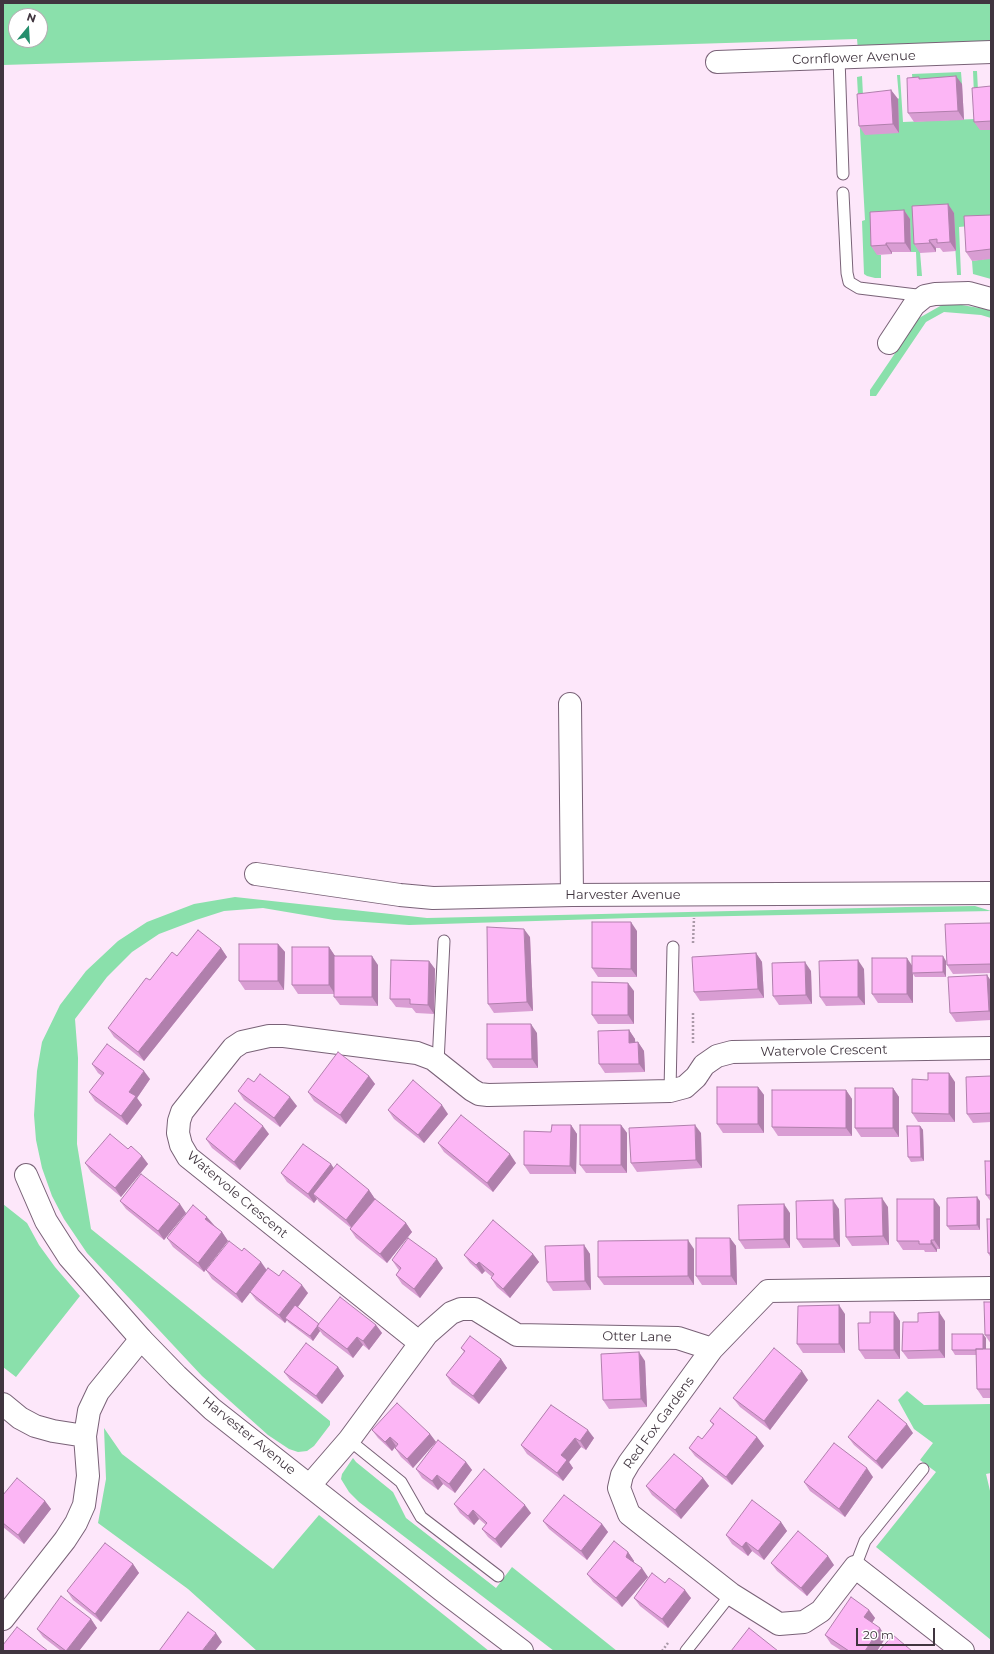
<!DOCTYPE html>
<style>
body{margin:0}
#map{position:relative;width:994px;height:1654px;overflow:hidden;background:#fde7fa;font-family:Montserrat,sans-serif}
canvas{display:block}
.frame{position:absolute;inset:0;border:4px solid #40353f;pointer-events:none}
.north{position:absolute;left:8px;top:8px;width:40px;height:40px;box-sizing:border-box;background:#fff;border:1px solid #b3aeb2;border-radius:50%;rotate:18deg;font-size:11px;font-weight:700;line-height:16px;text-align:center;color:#40353f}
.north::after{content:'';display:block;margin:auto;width:14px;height:18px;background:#258e6c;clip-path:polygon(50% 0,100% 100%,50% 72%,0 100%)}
.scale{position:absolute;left:856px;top:1628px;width:79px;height:18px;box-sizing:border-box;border:2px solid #40353f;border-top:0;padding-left:5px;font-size:12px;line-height:14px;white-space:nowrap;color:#40353f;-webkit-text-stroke:3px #fff;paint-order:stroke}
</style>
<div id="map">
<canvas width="994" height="1654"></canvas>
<div class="frame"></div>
<div class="north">N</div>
<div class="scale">20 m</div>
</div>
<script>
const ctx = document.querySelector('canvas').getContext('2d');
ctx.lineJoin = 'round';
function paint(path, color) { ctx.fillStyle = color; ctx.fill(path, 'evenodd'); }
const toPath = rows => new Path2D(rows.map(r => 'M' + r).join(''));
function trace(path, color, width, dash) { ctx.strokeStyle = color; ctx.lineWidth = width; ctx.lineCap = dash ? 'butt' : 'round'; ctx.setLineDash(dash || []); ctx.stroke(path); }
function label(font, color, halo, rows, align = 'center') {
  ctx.font = font + ' Montserrat,sans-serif'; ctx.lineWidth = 3.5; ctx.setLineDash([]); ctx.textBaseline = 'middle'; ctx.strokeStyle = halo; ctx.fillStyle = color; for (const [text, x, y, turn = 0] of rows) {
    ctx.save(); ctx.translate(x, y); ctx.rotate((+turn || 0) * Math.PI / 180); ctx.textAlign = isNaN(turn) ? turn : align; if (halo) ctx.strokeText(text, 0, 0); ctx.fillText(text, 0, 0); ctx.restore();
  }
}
paint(toPath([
 [3,3,991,3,991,41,858,50,857,39,3,65],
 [16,16,40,16,40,40,16,40],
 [973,71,977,71,980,130,991,130,991,224,959,227,961,275,957,275,953,213,920,252,922,276,917,276,916,252,911,252,910,219,877,255,881,255,881,278,875,278,867,276,864,274,862,221,865,220,857,77,862,76,865,134,899,98,897,75,900,75,903,122,975,119],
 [961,72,962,84,913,87,912,74],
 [991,258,991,279,973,274,972,261],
 [956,304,991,310,991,318,981,315,944,312,926,322,876,396,870,396,870,390,919,318,942,305],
 [235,897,427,918,906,907,975,906,991,911,631,918,409,925,334,920,263,908,224,911,196,920,159,934,132,952,107,977,75,1019,78,1058,77,1144,91,1229,330,1421,330,1425,314,1446,307,1451,298,1452,289,1449,268,1435,202,1376,87,1253,64,1219,52,1196,42,1168,36,1140,34,1115,37,1071,42,1042,60,1005,86,971,118,941,147,922,194,904],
 [3,1204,27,1223,39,1245,55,1267,80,1296,16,1377,3,1367],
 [907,1391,924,1405,991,1404,991,1473,986,1474,991,1495,991,1640,876,1547,936,1472,920,1460,933,1443,914,1429,898,1400],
 [104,1428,122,1454,273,1569,319,1515,489,1651,257,1651,188,1589,98,1523,106,1479],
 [353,1458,356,1462,393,1492,406,1518,496,1588,512,1567,617,1651,554,1651,359,1502,349,1492,341,1479,342,1474]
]), '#8ae0ab');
const service = toPath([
 [839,58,843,174],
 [843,193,847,273,849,282,859,288,925,296],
 [438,1063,444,941],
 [670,1091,673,947],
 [349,1440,401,1482,421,1517,498,1576],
 [855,1567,865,1541,923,1469],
 [686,1651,731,1594]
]);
const minor = toPath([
 [717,62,991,52],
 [889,343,914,305,925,296,935,294,969,293,991,299],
 [570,704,572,895],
 [420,1343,188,1157,181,1145,178,1133,179,1121,182,1112,233,1048,242,1042,269,1036,284,1036,417,1053,433,1059,472,1090,479,1094,488,1095,670,1091,685,1087,696,1077,704,1065,717,1056,732,1052,991,1048],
 [712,1349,629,1463,622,1475,619,1488,629,1514,731,1594,779,1624,804,1622,821,1611,855,1567,963,1651],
 [3,1404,20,1418,35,1426,53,1431,85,1436],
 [310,1485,349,1440,427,1334,451,1313,461,1309,475,1309,517,1335,678,1338,712,1349,768,1291,991,1288],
 [3,1619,65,1540,76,1523,84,1505,88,1476,85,1436,89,1411,98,1392,141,1339]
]);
const tertiary = toPath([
 [256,874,400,895,433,898,572,895,991,893],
 [26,1175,46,1221,69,1257,141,1339,177,1376,212,1409,443,1591,522,1651]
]);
trace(service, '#796277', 13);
trace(minor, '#796277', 24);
trace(tertiary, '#796277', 24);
trace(toPath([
 [693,943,694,918],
 [693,1043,693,1012],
 [662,1651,668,1643]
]), '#aa99a8', 2.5, [2, 2]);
trace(service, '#fff', 11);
trace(minor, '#fff', 22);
trace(tertiary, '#fff', 22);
paint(toPath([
 [920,79,962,84,964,120,914,122,908,113],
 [991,86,991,130,980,130,974,122],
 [891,90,898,99,899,133,865,135,859,126],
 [948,204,954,213,956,251,943,252,940,248,936,248,936,252,920,253,914,244],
 [904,210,910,219,911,252,892,252,892,254,877,255,871,246],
 [991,215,991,259,972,261,966,252],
 [991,923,991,973,953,974,947,965],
 [637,931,637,977,598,977,592,968],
 [530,937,533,1011,494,1013,488,1004],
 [278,944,285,952,284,990,245,990,239,981],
 [329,947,335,956,378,965,378,1006,340,1005,334,997,334,994,298,994,292,985],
 [221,948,227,957,144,1061,114,1037,108,1028,150,980,177,956],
 [756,953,762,962,764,998,700,1001,694,992],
 [429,961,435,969,434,1014,416,1013,412,1008,396,1007,390,999],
 [946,961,946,977,915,977,913,974,913,1003,878,1003,872,994,912,965],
 [864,969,865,1005,826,1006,820,997],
 [811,971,812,1004,779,1005,773,996],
 [987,975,991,981,991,1020,956,1022,950,1013],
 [634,991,634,1024,598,1024,592,1015],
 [629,1030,635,1039,635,1042,638,1042,644,1051,645,1072,605,1073,599,1064],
 [537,1033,538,1068,493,1068,487,1059],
 [92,1064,150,1079,137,1098,142,1105,127,1125,95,1101,89,1092,102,1076,98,1073],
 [369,1076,375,1084,346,1124,314,1101,308,1092],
 [991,1076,991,1122,973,1123,967,1114],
 [928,1080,955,1082,955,1122,918,1122,912,1113],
 [758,1087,764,1095,764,1133,723,1133,717,1124],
 [893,1088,899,1097,899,1137,861,1137,855,1128],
 [846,1090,852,1099,852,1136,778,1136,772,1127],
 [238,1091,297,1106,280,1127,244,1100],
 [388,1110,448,1114,424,1143,394,1119],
 [571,1125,577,1134,576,1174,530,1174,524,1165,551,1132],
 [621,1125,627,1133,627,1173,586,1173,580,1165],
 [920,1126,923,1130,924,1161,911,1162,908,1157],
 [701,1133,702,1168,637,1172,631,1163],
 [269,1134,240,1170,212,1148,206,1139],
 [438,1143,516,1163,493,1192,444,1152],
 [128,1149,142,1156,148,1164,121,1197,91,1172,85,1163],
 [991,1161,991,1202,986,1195],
 [331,1164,333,1168,369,1190,375,1199,363,1213,406,1223,412,1232,387,1263,356,1238,350,1229,351,1228,319,1202,317,1199,314,1203,287,1182,281,1173],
 [120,1201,186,1213,164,1240,126,1209],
 [980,1201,980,1230,950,1230,947,1226],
 [888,1207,889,1245,852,1246,846,1237],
 [940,1207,940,1249,937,1249,937,1252,925,1252,924,1250,903,1250,897,1241],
 [839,1209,840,1247,803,1248,797,1239],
 [790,1213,790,1248,745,1249,739,1240],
 [991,1219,991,1258,988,1253],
 [214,1225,222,1232,228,1241,204,1272,173,1247,167,1238],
 [730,1238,736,1246,737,1285,702,1285,696,1276],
 [584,1245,590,1254,591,1290,553,1291,547,1282],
 [694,1249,694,1285,604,1285,598,1277],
 [242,1251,261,1262,267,1270,279,1276,308,1293,298,1307,319,1324,376,1325,382,1333,369,1350,363,1345,353,1358,323,1335,320,1331,313,1341,288,1322,287,1320,285,1323,256,1300,250,1292,242,1303,212,1279,206,1270],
 [533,1254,539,1262,510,1298,497,1287,491,1278,492,1277,485,1271,482,1274,470,1263,464,1255],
 [392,1260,443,1268,420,1298,402,1284,396,1275,399,1270,398,1269],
 [991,1302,991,1344,985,1335],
 [894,1312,900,1321,900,1359,865,1359,859,1350,870,1323],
 [845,1314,845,1353,803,1353,797,1344],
 [945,1321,945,1358,908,1359,902,1351,918,1322],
 [986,1338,986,1349,991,1349,991,1398,983,1398,977,1389,976,1355,955,1355,952,1350],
 [461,1348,501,1359,507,1368,479,1404,452,1384,446,1375,464,1352],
 [645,1361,647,1407,609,1409,603,1400],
 [338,1367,344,1376,322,1404,290,1380,284,1372],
 [808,1380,770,1430,740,1407,733,1398],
 [551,1405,594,1438,586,1450,581,1447,569,1462,573,1468,563,1481,527,1454,521,1445],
 [710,1421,757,1437,764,1446,732,1485,695,1456,689,1448,702,1439,713,1425],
 [372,1430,430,1434,436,1442,413,1468,401,1457,395,1448,396,1446,392,1451,378,1438],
 [913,1433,882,1469,854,1445,848,1437],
 [466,1462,472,1470,455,1493,443,1484,438,1490,422,1478,416,1469],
 [873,1477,845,1517,810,1491,804,1482],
 [703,1478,709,1486,681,1519,652,1495,646,1486],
 [3,1495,45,1501,51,1509,24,1544,3,1527],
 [454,1504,531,1513,501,1548,488,1537,482,1529,486,1525,479,1519,474,1525,460,1513],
 [543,1521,602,1524,608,1532,587,1560,549,1529],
 [781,1522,787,1531,764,1560,752,1551,748,1556,732,1544,726,1535],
 [628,1552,634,1561,634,1562,648,1577,622,1607,593,1582,587,1574],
 [771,1563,834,1565,807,1596,777,1571],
 [133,1564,139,1573,101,1622,73,1600,67,1591],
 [665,1583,691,1598,668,1628,640,1606,634,1598],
 [869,1610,875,1618,872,1623,886,1637,877,1651,842,1651,831,1644,825,1635],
 [91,1619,97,1628,79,1651,61,1651,43,1637,37,1629]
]), '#d99dd3');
paint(toPath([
 [956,76,962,84,964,120,958,111],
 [891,90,898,99,899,133,893,124],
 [948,204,954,213,956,251,950,242],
 [904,210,910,219,911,252,905,243],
 [929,240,936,248,936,252,930,243],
 [886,243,892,252,892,254,886,245],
 [631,922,637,931,637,977,631,969],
 [524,929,530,937,533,1011,527,1002],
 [278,944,285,952,284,990,278,981],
 [329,947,335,956,335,994,329,985],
 [221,948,227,957,144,1061,138,1052],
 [756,953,762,962,764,998,758,989],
 [372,956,378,965,378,1006,372,997],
 [943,956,946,961,946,977,943,972],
 [907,958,913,967,912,973,913,974,913,1003,907,994],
 [858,960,864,969,865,1005,858,997],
 [429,961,435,969,434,1014,428,1005],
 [805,962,811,971,812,1004,806,995],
 [987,975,991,981,991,1014,989,1011],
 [628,983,634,991,634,1024,628,1015],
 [531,1024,537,1033,538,1068,532,1059],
 [629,1030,635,1039,636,1051,629,1043],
 [638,1042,644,1051,645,1072,639,1064],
 [144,1071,150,1079,137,1098,142,1105,127,1125,121,1116,129,1092],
 [949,1073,955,1082,955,1122,949,1114],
 [369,1076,375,1084,346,1124,340,1115],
 [758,1087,764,1095,764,1133,758,1124],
 [893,1088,899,1097,899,1137,893,1128],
 [846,1090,852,1099,852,1136,846,1128],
 [290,1097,297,1106,280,1127,274,1118],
 [442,1105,448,1114,424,1143,418,1135],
 [571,1125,577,1134,576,1174,570,1166],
 [621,1125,627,1133,627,1173,621,1165],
 [695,1125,701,1133,702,1168,696,1160],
 [263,1126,269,1134,240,1170,234,1162],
 [920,1126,923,1130,924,1161,921,1157],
 [510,1154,516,1163,493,1192,487,1183],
 [142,1156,148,1164,121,1197,115,1188],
 [331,1164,337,1173,313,1194,317,1199,314,1203,308,1194],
 [369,1190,375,1199,352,1228,346,1220],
 [977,1197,980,1201,980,1230,977,1225],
 [882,1198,888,1207,889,1245,883,1236],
 [934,1199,940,1207,940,1249,934,1240],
 [833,1200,839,1209,840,1247,834,1239],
 [180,1204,186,1213,164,1240,158,1231],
 [784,1204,790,1213,790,1248,784,1239],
 [207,1217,214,1225,211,1228,205,1219],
 [406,1223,412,1232,387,1263,380,1254],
 [222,1232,228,1241,204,1272,198,1263],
 [730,1238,736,1246,737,1285,731,1276],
 [688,1240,694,1249,694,1285,688,1276],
 [931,1240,937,1249,937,1252,931,1244],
 [584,1245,590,1254,591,1290,585,1281],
 [533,1254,539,1262,510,1298,503,1289],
 [437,1259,443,1268,420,1298,414,1289],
 [261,1262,267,1271,242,1303,236,1294],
 [479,1262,485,1271,482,1274,476,1265],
 [302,1285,308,1293,288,1320,285,1318,287,1320,285,1323,279,1315],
 [839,1305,845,1314,845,1353,839,1344],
 [894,1312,900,1321,900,1359,894,1350],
 [939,1312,945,1321,945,1358,939,1350],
 [376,1325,382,1333,369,1350,363,1341],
 [317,1326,320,1331,313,1341,310,1336],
 [983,1334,986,1338,986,1355,983,1350],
 [357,1337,363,1345,353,1358,347,1349],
 [639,1352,645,1361,647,1407,641,1399],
 [501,1359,507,1368,479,1404,473,1396],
 [338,1367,344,1376,322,1404,316,1396],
 [802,1371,808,1380,770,1430,764,1421],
 [907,1424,913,1433,882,1469,876,1461],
 [588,1430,594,1438,586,1450,580,1441],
 [430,1434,436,1442,413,1468,407,1459],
 [390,1437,396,1446,392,1451,385,1442],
 [757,1437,764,1446,732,1485,726,1477],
 [575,1438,581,1447,569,1462,573,1468,563,1481,557,1473,561,1455],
 [466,1462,472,1470,455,1493,449,1484],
 [867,1468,873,1477,845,1517,839,1509],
 [437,1475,443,1484,438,1490,432,1481],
 [703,1478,709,1486,681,1519,675,1510],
 [45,1501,51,1509,24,1544,18,1535],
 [525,1505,531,1513,501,1548,495,1539],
 [473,1510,479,1519,474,1525,468,1516],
 [781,1522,787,1531,764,1560,758,1551],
 [602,1524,608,1532,587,1560,581,1551],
 [746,1542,752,1551,748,1556,742,1547],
 [628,1552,634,1561,632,1566,626,1557],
 [828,1556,834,1565,807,1596,801,1588],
 [133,1564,139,1573,101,1622,95,1614],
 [642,1568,648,1577,622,1607,616,1598],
 [685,1590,691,1598,668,1628,662,1619],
 [869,1610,875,1618,870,1626,864,1617],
 [91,1619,97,1628,79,1651,66,1651],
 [880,1628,886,1637,877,1651,865,1651],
 [216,1633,222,1642,215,1651,202,1651]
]), '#b07fac');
const building = toPath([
 [956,76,958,111,908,113,907,78,919,77,919,79,956,76],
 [991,86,991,121,974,122,972,88,991,86],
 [891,90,893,124,859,126,857,94,891,90],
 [948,204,950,242,937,243,937,239,929,240,930,243,914,244,912,206,948,204],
 [904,210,905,243,886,243,886,245,871,246,870,212,904,210],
 [991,215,991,249,966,252,964,216,991,215],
 [592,922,631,922,631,969,592,968,592,922],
 [991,923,991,964,947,965,945,924,991,923],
 [487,927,524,929,527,1002,488,1004,487,927],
 [198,930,221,948,138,1052,108,1028,146,978,150,980,172,952,177,956,198,930],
 [239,944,278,944,278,981,239,981,239,944],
 [292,947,329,947,329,985,292,985,292,947],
 [756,953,758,989,694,992,692,957,756,953],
 [334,956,372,956,372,997,334,997,334,956],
 [912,956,943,956,943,972,912,973,912,956],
 [872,958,907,958,907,994,872,994,872,958],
 [391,960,429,961,428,1005,410,1004,410,999,390,999,391,960],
 [858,960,858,997,820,997,819,961,858,960],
 [805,962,806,995,773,996,772,963,805,962],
 [987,975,989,1011,950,1013,948,977,987,975],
 [592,982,628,983,628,1015,592,1015,592,982],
 [487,1024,531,1024,532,1059,487,1059,487,1024],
 [629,1030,629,1043,638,1042,639,1064,599,1064,598,1031,629,1030],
 [107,1044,144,1071,129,1092,136,1096,121,1116,89,1092,104,1073,92,1064,107,1044],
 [338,1052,369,1076,340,1115,308,1092,338,1052],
 [928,1073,949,1073,949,1114,912,1113,912,1079,928,1080,928,1073],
 [260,1074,290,1097,274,1118,238,1091,248,1078,254,1082,260,1074],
 [991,1076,991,1113,967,1114,966,1077,991,1076],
 [413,1080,442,1105,418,1135,388,1110,413,1080],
 [717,1087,758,1087,758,1124,717,1124,717,1087],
 [855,1088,893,1088,893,1128,855,1128,855,1088],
 [772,1090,846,1090,846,1128,772,1127,772,1090],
 [235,1103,263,1126,234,1162,206,1139,235,1103],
 [461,1115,510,1154,487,1183,438,1143,461,1115],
 [552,1125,571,1125,570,1166,524,1165,524,1131,551,1132,552,1125],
 [580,1125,621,1125,621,1165,580,1165,580,1125],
 [695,1125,696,1160,631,1163,629,1128,695,1125],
 [907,1126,920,1126,921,1157,908,1157,907,1126],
 [110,1134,128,1149,131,1146,142,1156,115,1188,85,1163,110,1134],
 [303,1144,331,1164,308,1194,281,1173,303,1144],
 [985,1161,991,1161,991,1195,986,1195,985,1161],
 [337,1164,369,1190,346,1220,313,1194,337,1164],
 [141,1174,180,1204,158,1231,120,1201,141,1174],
 [977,1197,977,1225,947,1226,947,1198,977,1197],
 [882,1198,883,1236,846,1237,845,1199,882,1198],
 [375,1199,406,1223,380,1254,350,1229,375,1199],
 [897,1199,934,1199,934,1240,931,1240,931,1244,919,1244,919,1241,897,1241,897,1199],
 [833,1200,834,1239,797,1239,796,1201,833,1200],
 [784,1204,784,1239,739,1240,738,1205,784,1204],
 [193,1205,207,1217,205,1219,222,1232,198,1263,167,1238,193,1205],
 [987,1219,991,1219,991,1253,988,1253,987,1219],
 [493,1220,533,1254,503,1289,491,1278,494,1274,479,1262,476,1265,464,1255,493,1220],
 [408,1238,437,1259,414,1289,396,1275,401,1268,392,1260,408,1238],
 [696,1238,730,1238,731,1276,696,1276,696,1238],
 [688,1240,688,1276,598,1277,598,1241,688,1240],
 [229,1241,242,1251,244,1248,261,1262,236,1294,206,1270,229,1241],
 [584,1245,585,1281,547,1282,545,1246,584,1245],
 [268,1268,279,1276,283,1270,302,1285,279,1315,250,1292,268,1268],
 [340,1297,376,1325,363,1341,357,1337,347,1349,317,1326,340,1297],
 [984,1302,991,1302,991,1335,985,1335,984,1302],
 [295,1305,319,1324,310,1336,285,1318,295,1305],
 [839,1305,839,1344,797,1344,798,1306,839,1305],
 [870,1312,894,1312,894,1350,859,1350,858,1323,870,1323,870,1312],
 [939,1312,939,1350,902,1351,903,1322,918,1322,918,1313,939,1312],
 [952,1334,983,1334,983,1349,976,1349,976,1350,952,1350,952,1334],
 [470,1336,501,1359,473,1396,446,1375,465,1351,461,1348,470,1336],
 [306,1343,338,1367,316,1396,284,1372,306,1343],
 [774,1348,802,1371,764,1421,733,1398,774,1348],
 [976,1349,991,1349,991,1389,977,1389,976,1349],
 [639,1352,641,1399,603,1400,601,1354,639,1352],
 [878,1400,907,1424,876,1461,848,1437,878,1400],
 [397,1403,430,1434,407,1459,395,1448,398,1444,390,1437,385,1442,372,1430,397,1403],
 [551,1405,588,1430,580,1441,575,1438,561,1455,567,1460,557,1473,521,1445,551,1405],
 [720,1408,757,1437,726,1477,689,1448,698,1436,702,1439,714,1424,710,1421,720,1408],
 [438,1440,466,1462,449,1484,437,1475,432,1481,416,1469,438,1440],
 [834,1443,867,1468,839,1509,804,1482,834,1443],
 [674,1454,703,1478,675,1510,646,1486,674,1454],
 [484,1469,525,1505,495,1539,482,1529,487,1523,473,1510,468,1516,454,1504,484,1469],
 [17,1478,45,1501,18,1535,3,1523,3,1495,17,1478],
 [564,1495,602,1524,581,1551,543,1521,564,1495],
 [752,1500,781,1522,758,1551,746,1542,742,1547,726,1535,752,1500],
 [798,1531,828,1556,801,1588,771,1563,798,1531],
 [614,1541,628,1552,626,1557,642,1568,616,1598,587,1574,614,1541],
 [105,1543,133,1564,95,1614,67,1591,105,1543],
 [652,1573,665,1583,669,1578,685,1590,662,1619,634,1598,652,1573],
 [61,1596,91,1619,66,1651,37,1629,61,1596],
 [851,1597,869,1610,864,1617,880,1628,865,1651,849,1651,825,1635,851,1597],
 [188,1612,216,1633,202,1651,159,1651,188,1612],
 [17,1627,48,1651,3,1651,3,1645,17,1627],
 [749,1628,778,1651,731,1651,749,1628],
 [893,1635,912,1651,879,1651,893,1635]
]);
paint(building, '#fcb6f5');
trace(building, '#b07fac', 1);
label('13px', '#40353f', '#fff', [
 ["Cornflower Avenue",854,58,-2],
 ["Harvester Avenue",623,895],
 ["Watervole Crescent",824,1051,-1],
 ["Watervole Crescent",237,1195,40],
 ["Otter Lane",637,1337,1],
 ["Red Fox Gardens",659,1423,-54],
 ["Harvester Avenue",249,1436,39]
]);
</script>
